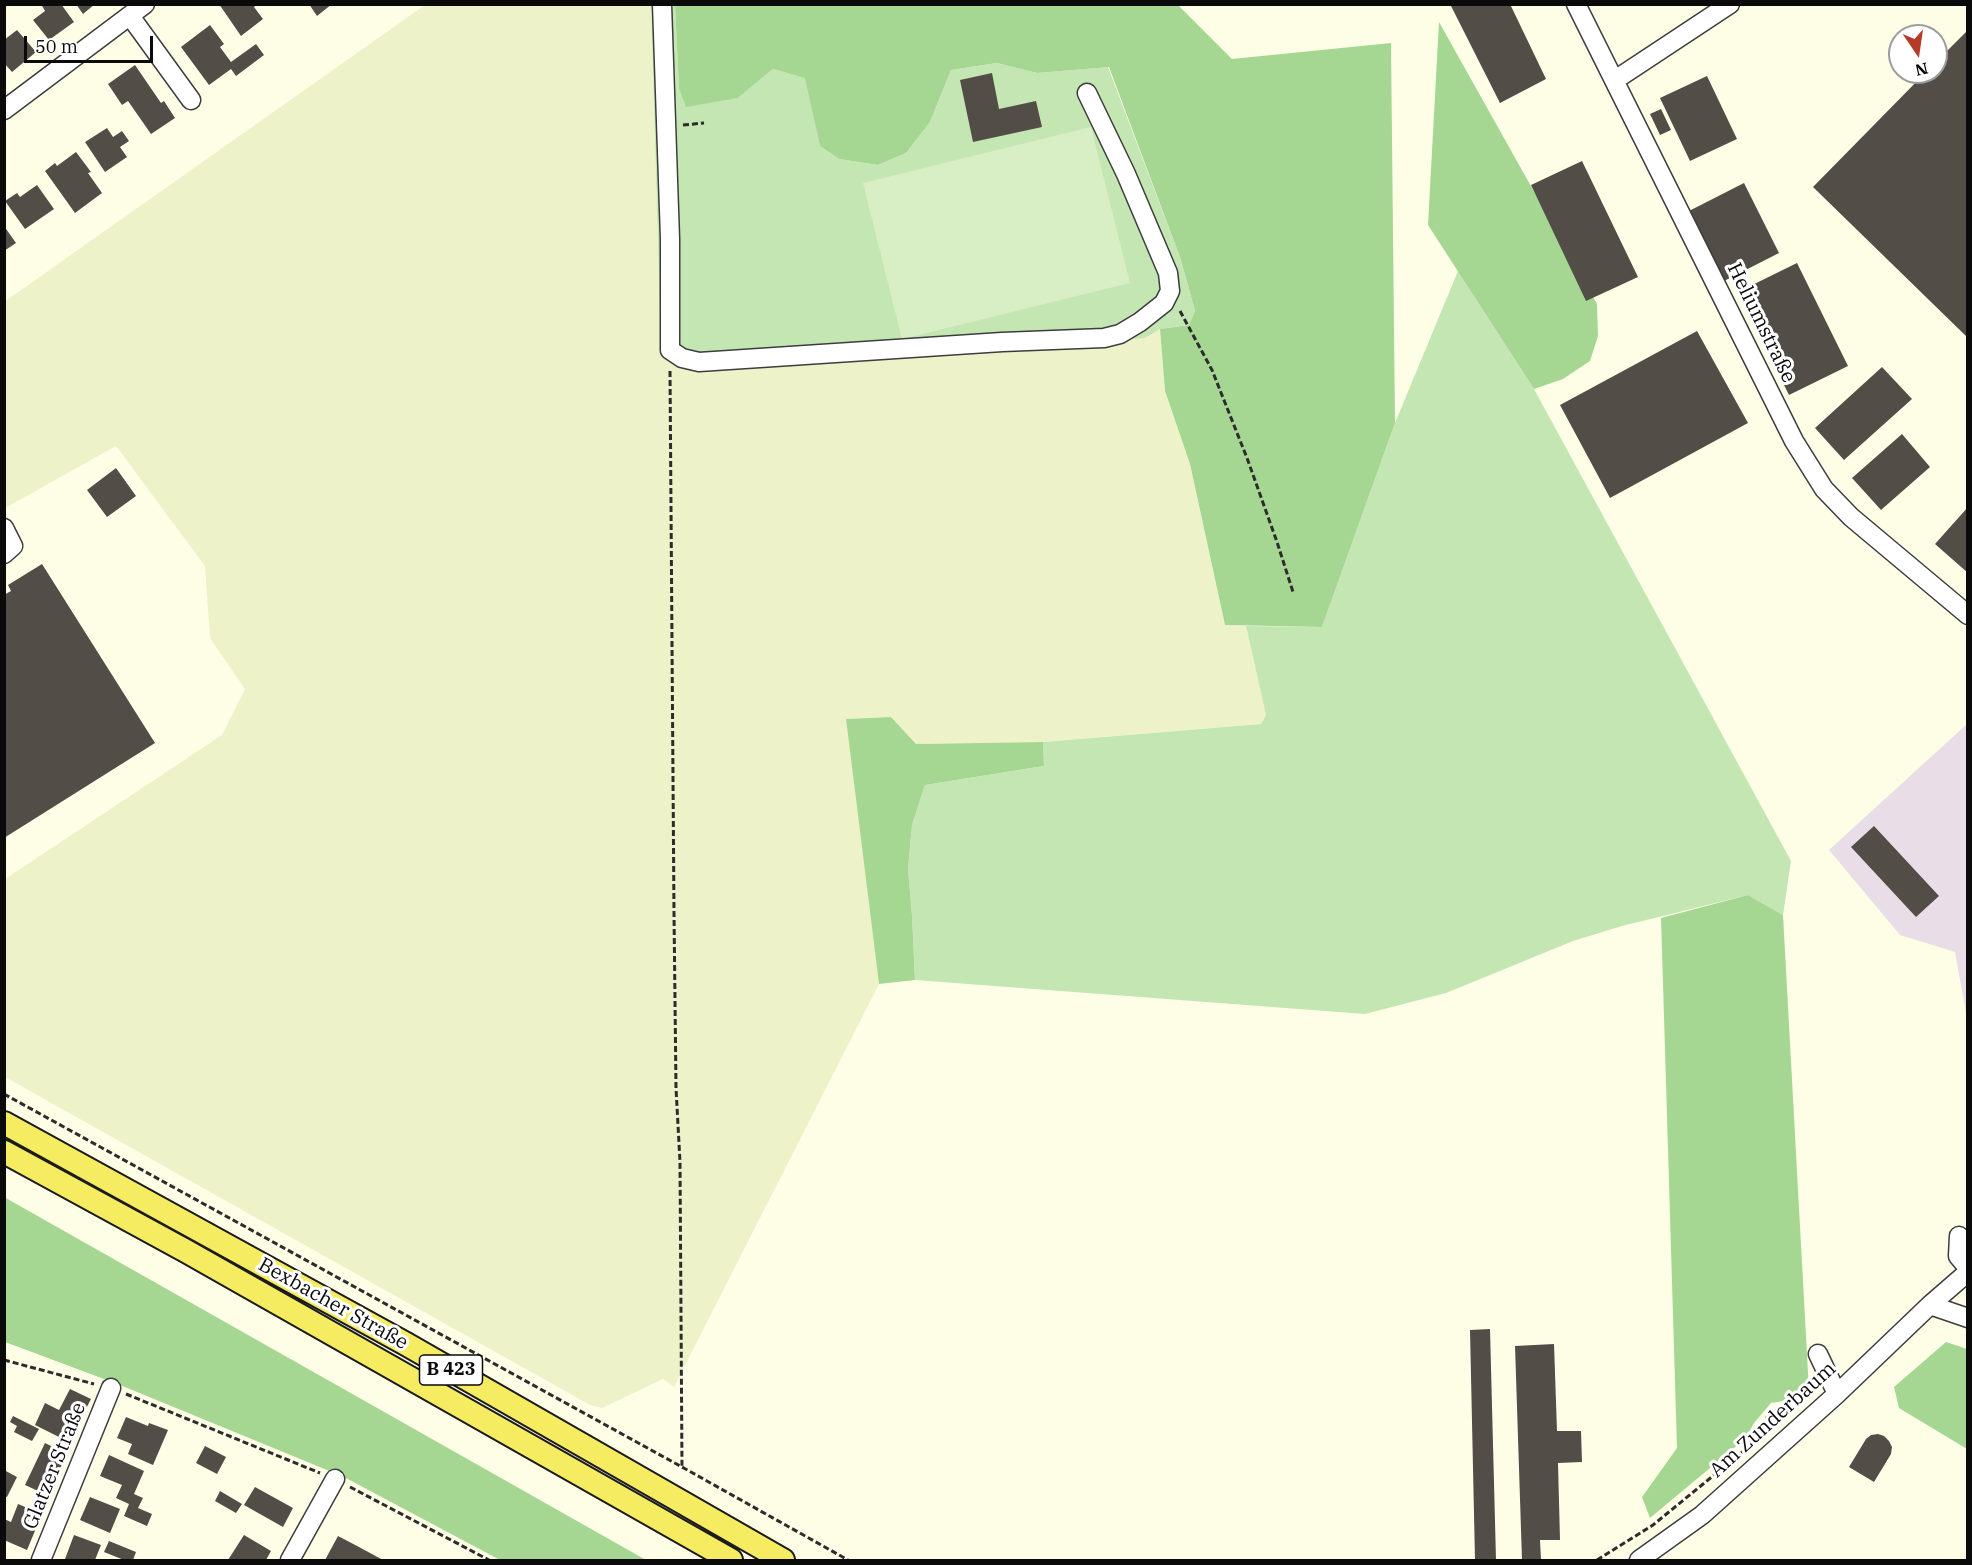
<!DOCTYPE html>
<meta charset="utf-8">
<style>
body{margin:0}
#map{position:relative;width:1972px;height:1565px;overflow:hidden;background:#fefee7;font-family:"IBM Plex Serif",serif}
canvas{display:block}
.frame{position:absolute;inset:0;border:6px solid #0a0a0a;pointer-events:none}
.north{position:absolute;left:1888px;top:24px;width:60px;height:60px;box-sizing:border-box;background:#fff;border:2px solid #9d9d9d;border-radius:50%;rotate:167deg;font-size:16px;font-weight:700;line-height:24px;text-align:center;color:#0a0a0a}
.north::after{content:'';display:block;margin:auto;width:21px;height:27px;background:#b43b27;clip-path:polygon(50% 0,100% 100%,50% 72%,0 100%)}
.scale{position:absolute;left:24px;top:36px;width:129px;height:27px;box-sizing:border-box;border:3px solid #0a0a0a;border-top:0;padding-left:8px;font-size:18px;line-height:21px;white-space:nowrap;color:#0a0a0a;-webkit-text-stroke:4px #fff;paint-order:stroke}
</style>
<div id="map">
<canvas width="1972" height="1565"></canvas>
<div class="frame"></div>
<div class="north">N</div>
<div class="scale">50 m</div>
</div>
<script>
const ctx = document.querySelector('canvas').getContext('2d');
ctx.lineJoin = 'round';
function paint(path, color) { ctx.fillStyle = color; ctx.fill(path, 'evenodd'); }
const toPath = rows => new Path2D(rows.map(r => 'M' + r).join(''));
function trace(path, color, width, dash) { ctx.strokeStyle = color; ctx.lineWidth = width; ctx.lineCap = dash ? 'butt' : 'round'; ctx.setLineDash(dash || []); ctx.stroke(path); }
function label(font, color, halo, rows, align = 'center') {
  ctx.font = font + ' "IBM Plex Serif",serif'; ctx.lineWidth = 6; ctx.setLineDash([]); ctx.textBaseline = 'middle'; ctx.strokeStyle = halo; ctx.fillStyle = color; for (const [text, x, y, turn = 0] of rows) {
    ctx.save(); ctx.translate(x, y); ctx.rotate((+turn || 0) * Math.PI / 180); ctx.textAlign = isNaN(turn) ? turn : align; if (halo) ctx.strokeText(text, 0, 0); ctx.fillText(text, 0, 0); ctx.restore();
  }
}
paint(toPath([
 [1967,724,1967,1019,1955,952,1900,935,1829,850]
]), '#e9dde8');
paint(toPath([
 [425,5,651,5,661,347,1145,338,1160,329,1165,391,1190,464,1225,625,1246,626,1266,715,1261,724,1043,742,916,744,891,717,846,719,879,984,674,1387,663,1379,602,1408,590,1405,5,1077,5,879,222,735,245,689,210,638,205,566,116,446,7,507,5,504,4,302]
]), '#eef2c9');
paint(toPath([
 [651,5,675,5,679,88,738,98,773,69,806,78,820,146,839,159,878,165,906,153,930,122,951,70,997,63,1037,73,1108,67,1181,260,1195,311,1189,325,1160,329,1145,338,700,371,682,368,661,347],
 [1458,271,1534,389,1791,861,1783,915,1748,895,1622,926,1573,941,1446,993,1365,1014,915,980,912,915,908,869,912,825,925,785,1044,766,1043,742,1261,724,1266,715,1246,626,1322,627,1395,423]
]), '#c4e6b3');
paint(toPath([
 [675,5,1178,5,1232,59,1391,43,1395,423,1322,627,1225,625,1190,464,1165,391,1160,329,1189,325,1195,311,1181,260,1109,67,1037,73,997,63,951,70,930,122,906,153,878,165,839,159,820,146,805,78,773,69,738,98,686,107,679,88],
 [1439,22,1597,304,1598,336,1590,361,1563,379,1534,389,1428,225],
 [891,717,916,744,1043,742,1044,766,925,785,912,825,908,869,912,915,915,980,879,984,846,719],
 [1748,895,1783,915,1809,1391,1790,1400,1771,1403,1754,1423,1746,1438,1650,1518,1642,1497,1677,1448,1661,918],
 [4,1197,646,1560,500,1560,344,1477,120,1385,5,1342],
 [1946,1342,1967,1349,1967,1449,1899,1408,1894,1387]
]), '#a5d793');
paint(toPath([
 [1091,127,1130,283,902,339,863,183]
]), '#d8eec5');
paint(toPath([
 [41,4,61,4,74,22,49,40,33,20,45,11],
 [76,4,95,4,83,14],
 [219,4,258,4,254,7,263,19,241,36],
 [309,4,332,4,317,16],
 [1450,4,1510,4,1546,79,1500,103],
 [210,25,224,44,220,47,231,62,256,44,264,55,236,76,231,69,209,85,181,47],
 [17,30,36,52,12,72,4,63,4,40],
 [1968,30,1968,338,1813,187,1926,72,1936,72,1936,62],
 [135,65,161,103,164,101,175,118,151,134,128,101,122,105,108,84],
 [992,73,999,109,1036,101,1042,127,973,142,960,80],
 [1707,76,1737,139,1690,161,1660,98],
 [1661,109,1671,130,1660,135,1650,114],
 [107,128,113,137,122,131,129,141,120,147,127,157,105,172,85,142],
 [76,152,91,172,88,173,102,193,75,213,45,171,55,163,57,166],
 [1582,161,1638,277,1586,301,1531,185],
 [1744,183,1779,253,1724,281,1689,211],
 [37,185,54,209,25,229,5,201,17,193,20,197],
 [4,226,16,243,4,251],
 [1797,263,1848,366,1789,395,1738,292],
 [1697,331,1748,423,1610,498,1560,405],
 [1882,367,1912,399,1844,460,1815,428],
 [1902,434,1930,467,1881,510,1852,478],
 [116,468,136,496,107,517,87,490],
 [1968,507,1968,573,1935,544],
 [42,564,155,743,4,838,4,595,11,591,8,585],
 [1874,826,1939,896,1916,917,1851,847],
 [1490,1329,1496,1560,1475,1560,1470,1330],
 [1554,1344,1557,1431,1581,1431,1582,1462,1558,1463,1560,1540,1540,1540,1541,1560,1522,1560,1515,1346],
 [70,1389,91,1399,69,1442,35,1425,45,1403,59,1410],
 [1778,1408,1783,1415,1770,1424,1765,1417],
 [13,1416,39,1429,32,1441,14,1432,17,1426,10,1422],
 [126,1417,148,1426,149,1423,168,1430,153,1465,128,1454,132,1444,117,1438],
 [1878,1434,1884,1436,1889,1441,1892,1447,1891,1454,1874,1482,1849,1467,1866,1439,1871,1435],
 [45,1443,67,1454,47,1495,25,1485],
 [205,1446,226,1457,217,1474,196,1463],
 [109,1455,144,1471,134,1494,143,1498,138,1508,152,1514,147,1526,124,1516,129,1504,116,1498,122,1485,100,1476],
 [4,1470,17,1477,7,1497,4,1496],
 [255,1487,293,1508,283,1527,244,1505],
 [220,1491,242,1504,236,1513,215,1501],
 [90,1497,120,1509,110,1533,80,1520],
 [18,1504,42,1514,27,1550,4,1540,4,1519,11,1522],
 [74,1535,101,1545,95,1560,70,1560,65,1559],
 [244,1535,271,1551,266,1560,228,1560],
 [338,1536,359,1547,383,1560,325,1560],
 [109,1541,136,1552,133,1560,124,1560,104,1552]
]), '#524d47');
const minor = toPath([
 [662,4,670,239,670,350,682,358,699,362,1002,342,1104,338,1120,334,1140,322,1164,303,1170,291,1168,273,1126,174,1087,93],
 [1576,4,1794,441,1824,489,1851,517,1968,615],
 [130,16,191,100],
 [1615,80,1730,4],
 [4,110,145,4],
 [4,528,13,546,4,554],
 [1959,1236,1958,1256,1968,1268],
 [1930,1305,1968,1318],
 [1818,1354,1837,1394],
 [41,1560,111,1388],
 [290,1560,335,1479],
 [1639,1560,1702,1515,1837,1394,1930,1305,1968,1272]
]);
const major = toPath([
 [4,1123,406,1344,783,1560],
 [4,1152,186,1251,731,1560]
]);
trace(minor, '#3d3d3d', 21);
trace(major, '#1b1b1b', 26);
trace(toPath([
 [683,125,704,123],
 [1180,311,1212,370,1247,458,1277,542,1293,592],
 [670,371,674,913,676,1088,680,1162,682,1467],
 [4,1094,682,1467,848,1560],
 [4,1360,94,1384],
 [126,1394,320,1473],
 [350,1487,489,1560],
 [1597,1560,1653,1525,1763,1435]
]), '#2c2c2c', 3, [6, 3]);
trace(minor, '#fff', 18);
trace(major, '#f5ec61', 22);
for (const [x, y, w] of [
 [451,1370,63]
]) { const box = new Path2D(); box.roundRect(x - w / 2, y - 15, w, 30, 4.5); ctx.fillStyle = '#fff'; ctx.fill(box); trace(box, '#0a0a0a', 1.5); }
label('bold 18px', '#0a0a0a', null, [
 ["B 423",451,1370]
]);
label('20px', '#0a0a0a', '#fff', [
 ["Heliumstraße",1761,323,64],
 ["Bexbacher Straße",333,1304,29],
 ["Am Zunderbaum",1773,1420,-42],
 ["Glatzer Straße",55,1466,-68]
]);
</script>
